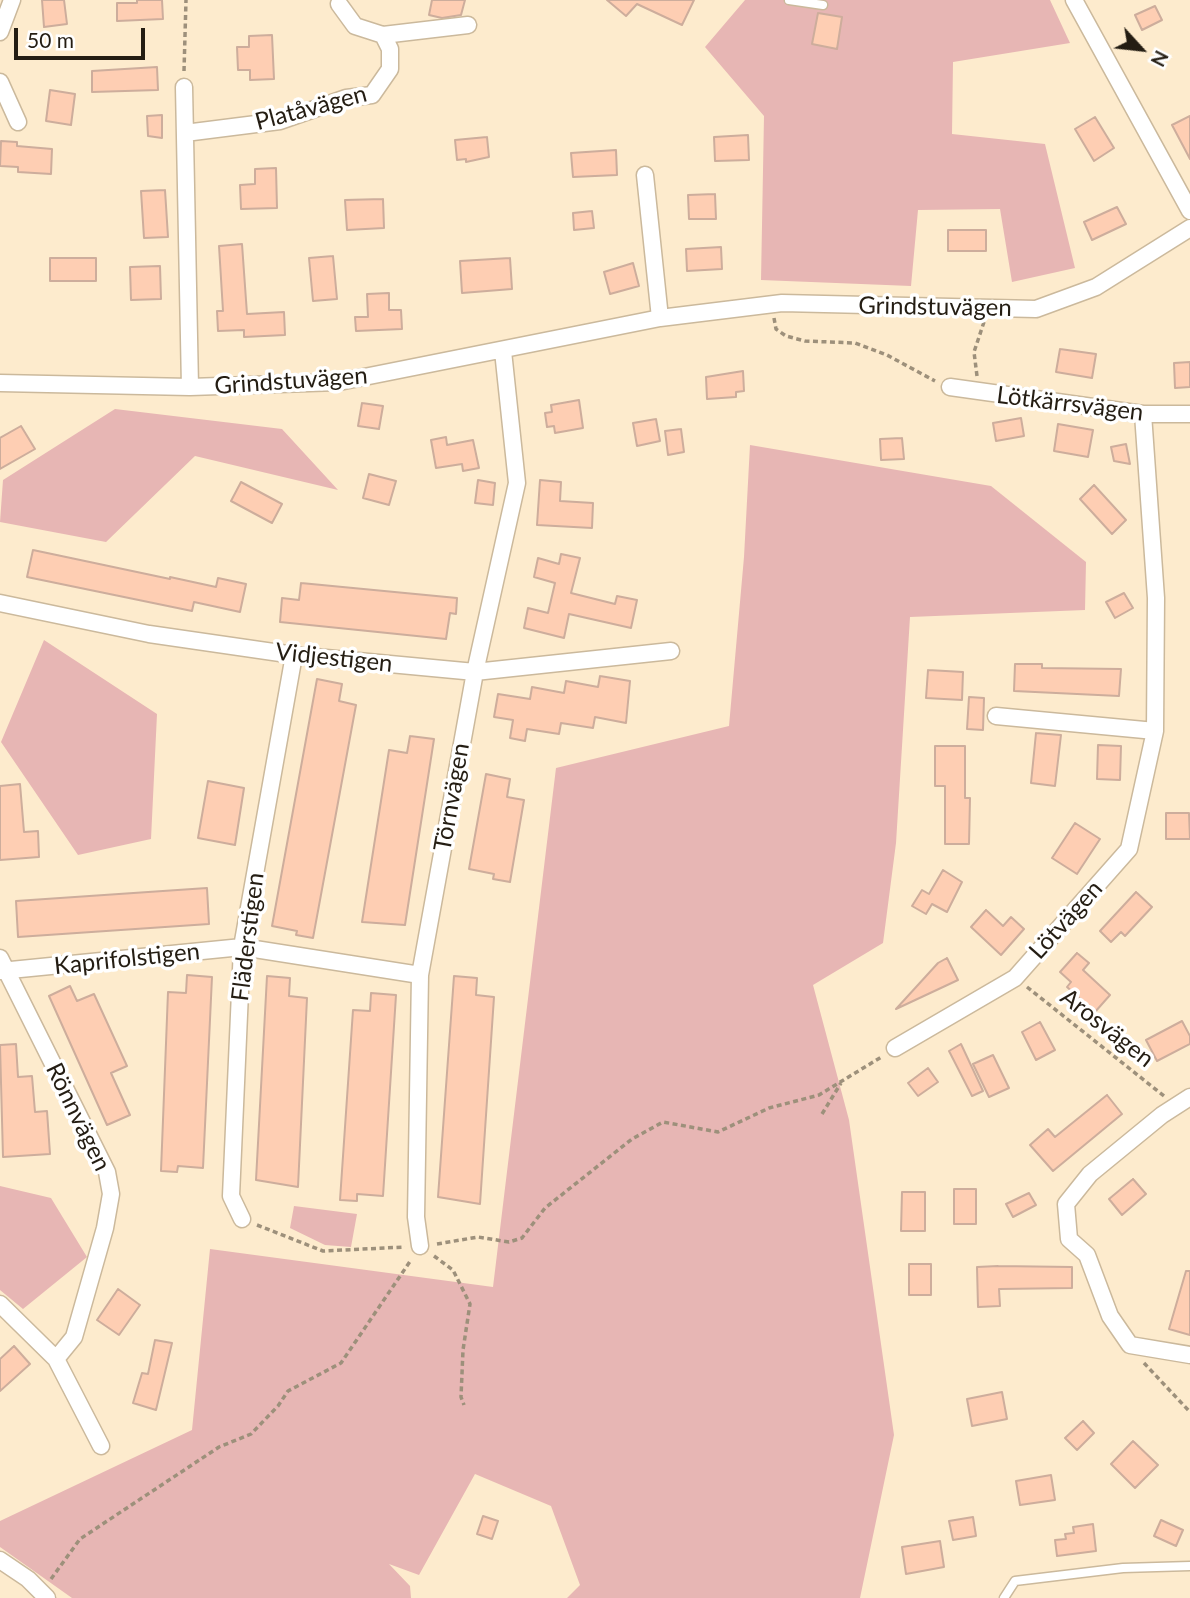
<!DOCTYPE html>
<meta charset="utf-8">
<style>
body{margin:0}
#map{position:relative;width:1190px;height:1598px;overflow:hidden;background:#fdebcd;font-family:Lato,sans-serif}
canvas{display:block}
.north{position:absolute;left:1106px;top:14px;width:70px;height:70px;-webkit-text-stroke:5px #fff;paint-order:stroke;rotate:117deg;font-size:19px;font-weight:700;line-height:28px;text-align:center;color:#241d13}
.north::after{content:'';display:block;margin:auto;width:24px;height:32px;background:#241d13;clip-path:polygon(50% 0,100% 100%,50% 72%,0 100%)}
.scale{position:absolute;left:14px;top:28px;width:131px;height:32px;box-sizing:border-box;border:4px solid #241d13;border-top:0;padding-left:9px;font-size:21px;line-height:24px;white-space:nowrap;color:#241d13;-webkit-text-stroke:5px #fff;paint-order:stroke}
</style>
<div id="map">
<canvas width="1190" height="1598"></canvas>
<div class="north">N</div>
<div class="scale">50 m</div>
</div>
<script>
const ctx = document.querySelector('canvas').getContext('2d');
ctx.lineJoin = 'round';
function paint(path, color) { ctx.fillStyle = color; ctx.fill(path, 'evenodd'); }
const toPath = rows => new Path2D(rows.map(r => 'M' + r).join(''));
function trace(path, color, width, dash) { ctx.strokeStyle = color; ctx.lineWidth = width; ctx.lineCap = dash ? 'butt' : 'round'; ctx.setLineDash(dash || []); ctx.stroke(path); }
function label(font, color, halo, rows, align = 'center') {
  ctx.font = font + ' Lato,sans-serif'; ctx.lineWidth = 7; ctx.setLineDash([]); ctx.textBaseline = 'middle'; ctx.strokeStyle = halo; ctx.fillStyle = color; for (const [text, x, y, turn = 0] of rows) {
    ctx.save(); ctx.translate(x, y); ctx.rotate((+turn || 0) * Math.PI / 180); ctx.textAlign = isNaN(turn) ? turn : align; if (halo) ctx.strokeText(text, 0, 0); ctx.fillText(text, 0, 0); ctx.restore();
  }
}
paint(toPath([
 [745,0,1050,0,1070,43,953,62,952,134,1045,144,1075,268,1012,282,1000,209,918,210,911,286,761,280,764,116,705,47],
 [115,409,282,429,338,490,195,456,106,542,0,522,3,480],
 [750,445,991,486,1086,562,1085,610,910,617,896,843,883,943,813,985,849,1120,894,1435,860,1598,567,1598,580,1585,551,1506,475,1474,419,1575,389,1564,410,1586,411,1598,72,1598,0,1547,0,1521,192,1430,210,1249,493,1287,556,768,729,726,744,557],
 [44,640,157,714,151,839,78,855,1,742],
 [0,1186,51,1198,87,1257,23,1309,0,1290],
 [294,1206,357,1214,351,1247,325,1245,290,1228]
]), '#e7b6b4');
const building = toPath([
 [42,0,64,0,67,24,44,27,42,0],
 [137,0,162,0,163,19,117,21,117,3,137,3,137,0],
 [432,0,465,0,461,15,442,18,429,15,432,0],
 [607,0,694,0,682,25,637,4,626,16,607,0],
 [1155,6,1162,20,1142,30,1135,15,1155,6],
 [818,13,842,17,837,49,812,44,818,13],
 [272,35,274,79,250,80,250,70,238,70,237,47,249,47,249,36,272,35],
 [157,67,158,90,92,92,92,71,157,67],
 [50,90,75,94,71,125,46,121,50,90],
 [162,115,162,138,148,136,147,116,162,115],
 [1190,116,1190,159,1172,125,1190,116],
 [1095,117,1114,148,1094,161,1075,129,1095,117],
 [748,135,749,160,715,161,714,137,748,135],
 [487,137,489,157,466,162,466,159,457,160,455,140,487,137],
 [1,141,17,142,17,146,52,149,51,174,18,172,18,167,0,166,1,141],
 [616,150,617,175,573,177,571,153,616,150],
 [276,168,277,208,241,209,240,185,255,184,255,169,276,168],
 [165,190,168,237,144,238,141,191,165,190],
 [715,194,716,219,689,219,688,195,715,194],
 [383,199,384,228,347,230,345,200,383,199],
 [1117,207,1126,224,1092,240,1084,222,1117,207],
 [592,211,594,228,574,230,573,213,592,211],
 [948,230,986,230,986,251,948,251,948,230],
 [242,244,247,314,284,312,285,335,244,337,244,330,218,331,217,311,223,311,219,246,242,244],
 [721,247,722,269,687,271,686,249,721,247],
 [333,256,337,299,313,301,309,258,333,256],
 [50,258,96,258,96,281,50,281,50,258],
 [510,258,512,289,462,293,460,261,510,258],
 [633,263,639,286,610,294,604,272,633,263],
 [160,266,161,299,131,300,130,267,160,266],
 [389,293,389,310,401,310,402,329,356,331,355,317,368,317,367,294,389,293],
 [1060,349,1096,354,1092,378,1056,372,1060,349],
 [1190,362,1190,387,1175,388,1174,363,1190,362],
 [743,371,744,391,736,392,736,397,707,399,706,377,743,371],
 [579,400,583,428,555,433,554,426,547,427,545,413,552,412,551,405,579,400],
 [362,403,383,406,379,429,358,426,362,403],
 [1021,418,1024,436,996,441,993,423,1021,418],
 [656,419,660,441,637,446,633,423,656,419],
 [1058,424,1093,430,1088,457,1054,451,1058,424],
 [21,426,35,449,0,469,0,438,21,426],
 [681,429,684,452,668,455,665,431,681,429],
 [446,437,447,445,473,440,479,468,463,471,462,464,436,468,431,440,446,437],
 [902,438,904,459,881,460,880,439,902,438],
 [1126,444,1130,464,1114,461,1111,447,1126,444],
 [369,474,396,481,389,505,363,498,369,474],
 [478,480,495,483,493,505,475,503,478,480],
 [540,480,561,482,560,501,593,503,592,528,537,525,540,480],
 [241,482,282,504,272,523,231,501,241,482],
 [1094,485,1126,520,1112,534,1080,499,1094,485],
 [33,550,170,579,170,577,216,587,218,578,246,584,240,612,194,602,192,611,27,577,33,550],
 [561,554,580,558,571,593,615,604,617,596,637,600,631,628,569,614,564,638,524,628,528,608,548,613,555,583,534,577,538,558,559,564,561,554],
 [301,583,457,598,456,614,450,613,446,639,280,622,282,598,299,600,301,583],
 [1124,593,1133,608,1115,618,1106,602,1124,593],
 [1015,664,1042,664,1042,668,1121,669,1119,696,1014,691,1015,664],
 [928,670,963,672,962,700,926,698,928,670],
 [600,676,630,681,626,723,595,717,593,728,561,723,559,734,527,729,525,741,510,738,513,720,494,717,498,694,530,699,532,687,564,693,566,681,598,687,600,676],
 [317,679,342,684,339,701,356,705,313,938,296,935,297,931,272,926,317,679],
 [969,697,984,698,983,730,967,729,969,697],
 [1036,733,1061,735,1055,786,1031,783,1036,733],
 [410,736,434,739,405,925,362,922,389,750,407,753,410,736],
 [1098,745,1121,746,1120,780,1097,779,1098,745],
 [935,746,965,746,965,798,970,798,969,844,945,844,945,786,935,786,935,746],
 [486,774,510,779,507,797,524,800,510,882,493,879,494,874,469,869,486,774],
 [208,781,244,788,235,845,198,838,208,781],
 [20,784,24,832,38,831,39,857,0,860,0,786,20,784],
 [1166,813,1189,813,1190,839,1166,839,1166,813],
 [1075,823,1100,839,1077,874,1052,858,1075,823],
 [943,870,962,882,947,912,932,904,926,914,912,906,922,890,929,894,943,870],
 [207,888,209,924,18,937,16,901,207,888],
 [1136,892,1152,907,1125,936,1121,932,1111,942,1100,931,1136,892],
 [986,910,1003,926,1011,917,1024,929,1001,955,971,927,986,910],
 [1077,953,1089,963,1083,970,1110,995,1095,1012,1067,987,1071,982,1060,972,1077,953],
 [947,958,958,980,896,1009,938,963,947,958],
 [187,975,212,977,203,1168,178,1166,177,1172,161,1171,168,992,186,993,187,975],
 [267,976,290,978,289,996,307,998,298,1187,256,1180,267,976],
 [454,976,477,978,476,995,494,997,480,1204,438,1197,454,976],
 [70,986,77,1001,94,994,127,1066,111,1073,130,1115,107,1125,49,996,70,986],
 [371,993,396,995,383,1196,357,1194,357,1201,340,1200,353,1010,370,1011,371,993],
 [1182,1021,1190,1036,1190,1044,1157,1061,1146,1040,1182,1021],
 [1040,1022,1055,1050,1036,1060,1022,1032,1040,1022],
 [16,1044,18,1077,32,1076,35,1112,47,1111,50,1154,3,1157,0,1045,16,1044],
 [961,1044,983,1091,972,1096,949,1051,961,1044],
 [993,1055,1009,1088,989,1097,973,1064,993,1055],
 [928,1068,938,1082,918,1096,908,1083,928,1068],
 [1107,1095,1122,1114,1053,1171,1030,1145,1048,1129,1055,1137,1107,1095],
 [1133,1179,1146,1194,1122,1215,1109,1199,1133,1179],
 [954,1189,976,1189,976,1224,954,1224,954,1189],
 [902,1192,925,1192,925,1231,901,1231,902,1192],
 [1029,1193,1036,1205,1013,1217,1006,1204,1029,1193],
 [909,1264,931,1264,931,1295,909,1295,909,1264],
 [998,1266,1072,1267,1072,1288,999,1289,1000,1306,978,1307,977,1267,998,1266],
 [1186,1271,1190,1271,1190,1335,1169,1329,1186,1271],
 [118,1289,140,1305,119,1335,97,1320,118,1289],
 [155,1340,172,1343,156,1410,133,1403,142,1373,148,1374,155,1340],
 [14,1346,30,1364,0,1391,0,1359,14,1346],
 [1002,1392,1007,1419,972,1426,967,1399,1002,1392],
 [1083,1421,1094,1433,1077,1450,1065,1438,1083,1421],
 [1133,1441,1158,1465,1135,1488,1111,1464,1133,1441],
 [1051,1475,1055,1500,1020,1505,1016,1481,1051,1475],
 [483,1516,498,1521,492,1539,477,1534,483,1516],
 [973,1517,976,1536,953,1540,949,1521,973,1517],
 [1161,1520,1183,1530,1176,1546,1154,1536,1161,1520],
 [1093,1524,1096,1551,1057,1556,1055,1540,1066,1539,1065,1534,1074,1533,1073,1527,1093,1524],
 [940,1541,944,1567,906,1574,902,1547,940,1541]
]);
paint(building, '#feceb3');
trace(building, '#cdad9c', 2);
const service = toPath([
 [789,0,823,5],
 [1004,1598,1015,1581,1123,1568,1190,1566]
]);
const minor = toPath([
 [1074,0,1190,211],
 [339,4,355,26,383,35,468,25],
 [0,32,12,0],
 [0,82,18,122],
 [184,87,190,387],
 [185,133,280,121,346,98,372,95,390,69,390,49,383,35],
 [645,175,660,318],
 [0,383,190,387,339,382,660,318,782,303,1036,309,1096,287,1190,228],
 [950,387,1143,414,1190,414],
 [0,603,149,634,294,655,475,672,671,651],
 [996,716,1155,731],
 [0,958,107,1172,111,1194,105,1228,74,1337,56,1359,101,1446],
 [0,971,242,947,420,975],
 [895,1048,1015,978,1129,849,1155,731,1156,598,1143,414],
 [1190,1097,1162,1115,1090,1174,1066,1204,1069,1239,1087,1255,1110,1316,1130,1345,1190,1355],
 [242,1219,231,1196,242,947,294,655],
 [420,1246,416,1217,420,975,475,672,517,483,503,351],
 [0,1304,56,1359],
 [0,1560,28,1579,47,1598]
]);
trace(service, '#cbb99c', 11);
trace(minor, '#cbb99c', 19);
trace(toPath([
 [184,71,186,0],
 [774,318,776,329,786,336,805,341,855,343,887,355,935,381],
 [977,376,974,352,984,322],
 [1027,987,1164,1096],
 [822,1114,841,1083],
 [257,1225,323,1251,405,1247],
 [437,1244,478,1237,509,1242,522,1238,545,1208,632,1139,663,1122,718,1132,769,1108,819,1095,883,1056],
 [434,1256,453,1270,470,1304,463,1350,461,1397,464,1405],
 [1144,1363,1190,1412],
 [51,1579,80,1539,219,1447,251,1434,278,1406,288,1391,341,1363,411,1260]
]), '#9d907b', 3.5, [5, 3.5]);
trace(service, '#fff', 8);
trace(minor, '#fff', 16);
label('24px', '#241d13', '#fff', [
 ["Platåvägen",311,108,-15],
 ["Grindstuvägen",935,307,1],
 ["Grindstuvägen",291,381,-4],
 ["Lötkärrsvägen",1070,404,7],
 ["Vidjestigen",334,658,6],
 ["Törnvägen",452,797,-80],
 ["Lötvägen",1066,920,-48],
 ["Fläderstigen",248,937,-83],
 ["Kaprifolstigen",127,959,-6],
 ["Arosvägen",1107,1028,38],
 ["Rönnvägen",78,1117,64]
]);
</script>
